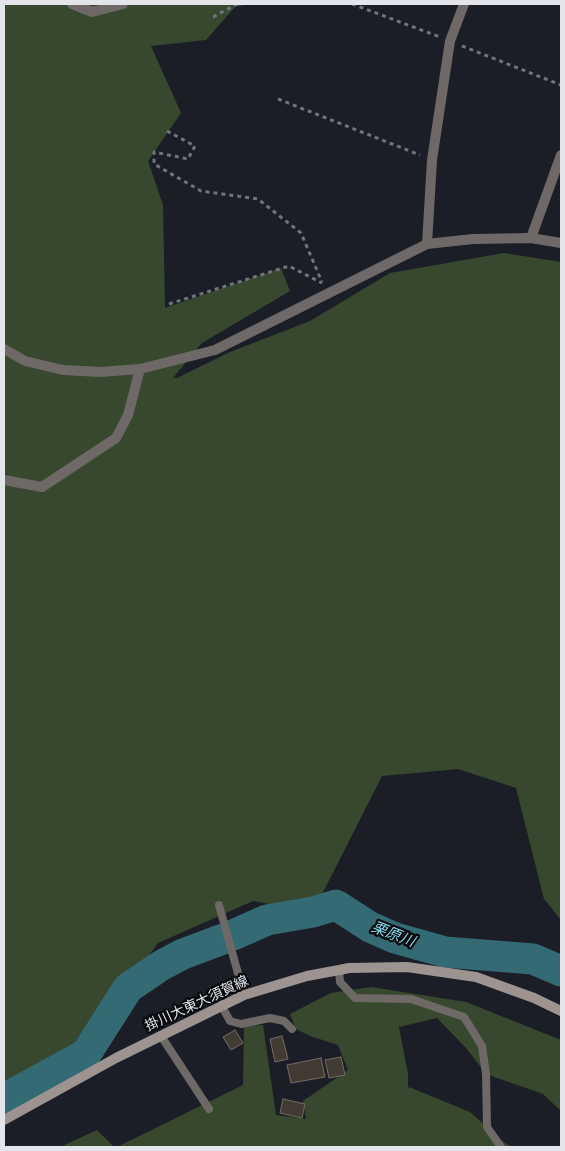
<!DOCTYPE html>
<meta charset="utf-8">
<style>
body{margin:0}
#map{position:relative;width:565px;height:1151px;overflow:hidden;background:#1b1e26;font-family:"Archivo Narrow",sans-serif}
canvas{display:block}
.frame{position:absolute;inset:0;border:5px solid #e3e5eb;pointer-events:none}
</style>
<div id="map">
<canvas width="565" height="1151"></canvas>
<div class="frame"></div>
</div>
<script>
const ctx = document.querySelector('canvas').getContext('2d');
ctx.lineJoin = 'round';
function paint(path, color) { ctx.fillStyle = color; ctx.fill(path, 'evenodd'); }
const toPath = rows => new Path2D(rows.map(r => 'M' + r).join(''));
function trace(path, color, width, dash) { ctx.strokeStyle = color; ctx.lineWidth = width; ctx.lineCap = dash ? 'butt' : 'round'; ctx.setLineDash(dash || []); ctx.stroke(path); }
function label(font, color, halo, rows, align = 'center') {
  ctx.font = font + ' "Archivo Narrow","Noto Sans JP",sans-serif'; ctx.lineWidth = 4.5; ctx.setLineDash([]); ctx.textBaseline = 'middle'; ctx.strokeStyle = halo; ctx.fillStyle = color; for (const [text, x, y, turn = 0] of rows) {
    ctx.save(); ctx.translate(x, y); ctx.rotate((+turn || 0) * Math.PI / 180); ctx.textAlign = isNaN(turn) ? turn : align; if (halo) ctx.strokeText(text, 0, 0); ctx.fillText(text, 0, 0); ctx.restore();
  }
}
paint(toPath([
 [4,4,249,4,235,7,206,40,151,46,181,113,148,161,163,205,165,308,281,268,290,291,202,343,173,378,177,378,230,352,310,321,390,273,504,253,561,262,561,920,544,899,516,788,458,769,382,776,313,912,253,901,158,943,110,1009,89,1044,56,1054,4,1083],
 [371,987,466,1002,561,1040,561,1111,543,1094,486,1074,466,1048,437,1018,399,1027,408,1074,408,1089,409,1087,470,1112,505,1143,513,1147,117,1147,243,1085,244,1026,263,1025,276,1115,306,1119,303,1101,348,1070,338,1045,310,1036,296,1029,290,1014,331,993],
 [97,1130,114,1147,60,1147]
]), '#37482f');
trace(toPath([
 [233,935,267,920,313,912,336,905,370,927,395,938,445,952,533,959,561,971],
 [4,1099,86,1054,128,988,162,965,183,954,223,939]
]), '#336a73', 31);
const building = toPath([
 [235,1030,243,1043,231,1050,223,1037,235,1030],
 [282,1036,288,1059,275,1062,270,1039,282,1036],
 [341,1057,345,1075,329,1078,325,1060,341,1057],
 [321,1058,325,1077,291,1083,287,1065,321,1058],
 [283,1099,305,1104,302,1118,280,1113,283,1099]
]);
paint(building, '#423b33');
trace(building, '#756d64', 1);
trace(toPath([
 [352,4,440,37],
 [213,17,237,4],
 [462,46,561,85],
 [278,99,420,155],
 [167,131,195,146,188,159,154,152,154,164,201,191,258,199,301,233,322,282],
 [169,304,289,266,322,283]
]), '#71747b', 3, [4, 4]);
trace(toPath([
 [219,905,244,995],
 [339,970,340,982,355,998,411,999,464,1017,482,1046,486,1074,487,1127,501,1147],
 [221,1005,230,1021,241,1024,270,1018,284,1021,292,1029],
 [161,1036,209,1109]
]), '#6e6967', 8);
trace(toPath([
 [72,4,92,12,123,4],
 [531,238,561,155],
 [427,244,432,160,450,41,464,4],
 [4,480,42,487,116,438,128,415,140,369]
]), '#6e6967', 10);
trace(toPath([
 [4,349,25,361,63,370,100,372,140,369,215,350,427,244,473,239,531,238,561,243]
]), '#6e6967', 10);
trace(toPath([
 [4,1120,116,1058,244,995,307,976,339,970,349,968,407,967,476,977,534,998,561,1011]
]), '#9d9491', 10);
label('14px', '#e3e5eb', '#07080c', [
 ["掛川大東大須賀線",197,1004,-25]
]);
label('italic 15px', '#83deee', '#07080c', [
 ["栗原川",393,935,21]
]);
</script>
